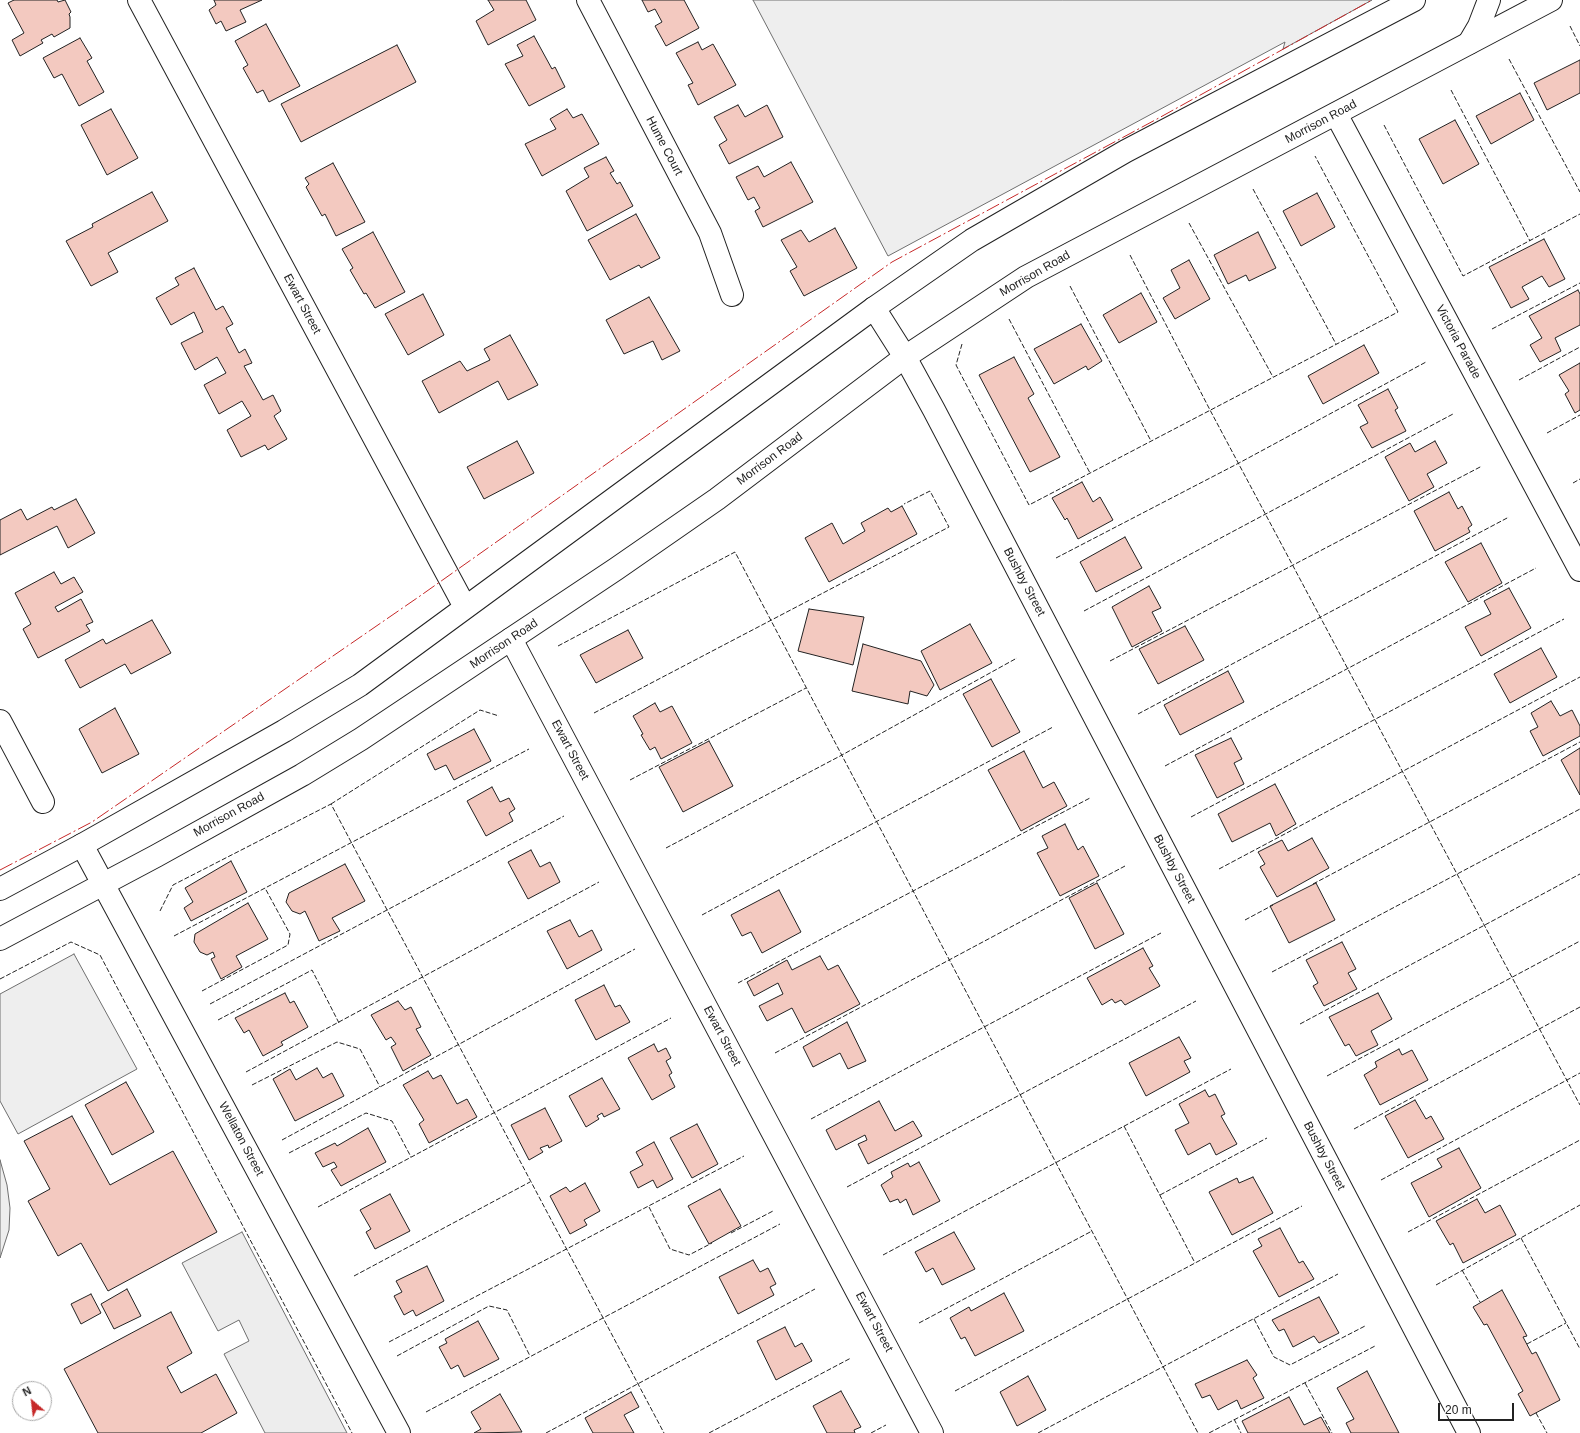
<!DOCTYPE html>
<style>
body{margin:0}
#map{position:relative;width:1580px;height:1433px;overflow:hidden;background:#fff;font-family:Helvetica,sans-serif}
canvas{display:block}
.north{position:absolute;left:12px;top:1381px;width:40px;height:40px;box-sizing:border-box;background:#fff;border:1px solid #a7a7a7;border-radius:50%;rotate:332deg;font-size:11px;font-weight:700;line-height:16px;text-align:center;color:#222}
.north::after{content:'';display:block;margin:auto;width:14px;height:18px;background:#c62828;clip-path:polygon(50% 0,100% 100%,50% 72%,0 100%)}
.scale{position:absolute;left:1438px;top:1403px;width:76px;height:18px;box-sizing:border-box;border:2px solid #222;border-top:0;padding-left:5px;font-size:12px;line-height:14px;white-space:nowrap;color:#222;-webkit-text-stroke:3px #fff;paint-order:stroke}
</style>
<div id="map">
<canvas width="1580" height="1433"></canvas>
<div class="north">N</div>
<div class="scale">20 m</div>
</div>
<script>
const ctx = document.querySelector('canvas').getContext('2d');
ctx.lineJoin = 'round';
function paint(path, color) { ctx.fillStyle = color; ctx.fill(path, 'evenodd'); }
const toPath = rows => new Path2D(rows.map(r => 'M' + r).join(''));
function trace(path, color, width, dash) { ctx.strokeStyle = color; ctx.lineWidth = width; ctx.lineCap = dash ? 'butt' : 'round'; ctx.setLineDash(dash || []); ctx.stroke(path); }
function label(font, color, halo, rows, align = 'center') {
  ctx.font = font + ' Helvetica,sans-serif'; ctx.lineWidth = 3; ctx.setLineDash([]); ctx.textBaseline = 'middle'; ctx.strokeStyle = halo; ctx.fillStyle = color; for (const [text, x, y, turn = 0] of rows) {
    ctx.save(); ctx.translate(x, y); ctx.rotate((+turn || 0) * Math.PI / 180); ctx.textAlign = isNaN(turn) ? turn : align; if (halo) ctx.strokeText(text, 0, 0); ctx.fillText(text, 0, 0); ctx.restore();
  }
}
const green = toPath([
 [753,0,1372,0,1283,49,1285,42,888,256,753,0],
 [74,954,137,1069,18,1134,0,1101,0,994,74,954],
 [0,1160,7,1185,10,1208,9,1230,0,1258,0,1160]
]);
paint(green, '#eee');
trace(green, '#6f6f6f', 1);
const parking = toPath([
 [242,1232,347,1433,265,1433,224,1354,249,1341,239,1320,218,1331,182,1263,242,1232]
]);
paint(parking, '#ededed');
trace(parking, '#6f6f6f', 1);
const building = toPath([
 [14,0,57,0,58,2,65,0,71,12,69,14,70,17,70,28,54,37,52,34,41,40,43,43,20,56,12,40,24,33,8,3,14,0],
 [214,0,262,0,240,10,246,22,226,31,221,21,216,24,209,10,216,5,214,0],
 [488,0,526,0,536,20,488,45,476,21,494,10,488,0],
 [642,0,684,0,699,28,666,46,655,26,662,22,655,9,648,12,642,0],
 [266,24,300,86,269,102,263,90,257,93,243,68,248,65,235,41,266,24],
 [534,36,552,69,555,67,565,87,529,106,505,64,523,56,517,45,534,36],
 [80,38,92,58,87,61,104,92,79,106,62,74,54,78,43,58,80,38],
 [698,42,702,50,713,44,736,85,698,105,688,85,693,83,676,53,698,42],
 [397,45,416,82,301,142,281,104,397,45],
 [1580,60,1580,93,1547,110,1534,83,1580,60],
 [1520,93,1534,120,1491,144,1476,116,1520,93],
 [738,105,745,117,767,105,783,137,729,164,719,145,727,140,714,117,738,105],
 [111,109,138,158,107,175,81,125,111,109],
 [567,109,573,118,582,114,599,144,542,176,525,144,556,129,550,119,567,109],
 [1455,120,1479,164,1443,184,1419,139,1455,120],
 [606,157,614,171,610,173,617,184,620,182,633,206,587,231,566,191,589,177,584,168,606,157],
 [791,162,813,202,763,227,755,211,760,208,754,197,748,200,736,177,758,166,764,177,791,162],
 [333,163,365,222,336,236,325,214,322,216,306,187,309,184,305,178,333,163],
 [152,192,168,221,108,253,118,272,91,286,66,241,93,227,92,224,152,192],
 [1317,193,1335,227,1301,246,1283,211,1317,193],
 [636,214,660,258,641,268,639,265,610,280,588,240,636,214],
 [835,228,857,268,804,296,790,271,797,267,781,240,801,230,809,242,835,228],
 [373,232,405,292,375,308,366,293,364,294,350,270,353,268,342,249,373,232],
 [1258,232,1276,268,1249,281,1246,275,1228,284,1214,255,1258,232],
 [1544,239,1565,279,1549,287,1542,276,1522,287,1529,299,1511,308,1489,267,1544,239],
 [1189,260,1210,299,1175,319,1163,298,1180,288,1171,270,1189,260],
 [194,268,216,310,223,306,233,324,226,328,239,353,245,349,252,363,244,366,263,400,273,395,281,411,274,416,287,439,268,450,265,445,241,457,227,430,251,416,242,401,219,414,204,385,226,373,217,357,195,370,181,343,203,332,194,312,171,325,156,298,179,285,175,278,194,268],
 [1578,290,1580,294,1580,325,1555,338,1561,351,1540,362,1530,345,1542,338,1529,316,1578,290],
 [1141,293,1157,322,1119,343,1103,315,1141,293],
 [423,294,444,335,408,355,385,314,423,294],
 [649,297,680,351,662,360,653,341,624,354,606,320,649,297],
 [1081,324,1102,361,1088,370,1086,366,1054,384,1034,349,1081,324],
 [510,335,538,385,508,400,498,381,439,413,422,381,460,361,467,371,490,360,484,349,510,335],
 [1364,345,1379,373,1323,404,1308,376,1364,345],
 [1014,357,1034,394,1028,398,1060,457,1030,472,979,375,1014,357],
 [1580,363,1580,410,1575,413,1565,394,1569,391,1559,375,1580,363],
 [1388,389,1398,408,1395,410,1406,431,1372,448,1360,427,1368,423,1358,405,1388,389],
 [517,441,534,473,484,499,467,467,517,441],
 [1435,441,1447,463,1427,474,1434,487,1409,501,1385,457,1410,443,1415,452,1435,441],
 [1082,482,1093,502,1100,497,1113,520,1078,539,1067,518,1065,520,1052,498,1082,482],
 [1449,492,1458,509,1462,506,1472,525,1468,528,1470,532,1435,551,1414,511,1449,492],
 [76,499,95,533,68,548,57,526,0,555,0,520,21,509,27,520,52,507,54,510,76,499],
 [902,506,917,534,829,582,805,538,832,523,843,544,865,531,861,523,888,508,891,512,902,506],
 [1125,537,1142,568,1096,592,1080,562,1125,537],
 [1481,543,1502,583,1468,602,1445,562,1481,543],
 [54,572,61,584,74,577,83,592,55,607,58,612,81,599,93,622,86,625,90,631,38,658,23,629,31,624,15,593,54,572],
 [1149,586,1161,608,1152,612,1162,631,1132,647,1112,607,1149,586],
 [1509,588,1531,628,1481,656,1465,627,1491,614,1484,601,1509,588],
 [809,609,864,617,853,665,798,651,809,609],
 [152,620,171,653,131,674,125,664,80,688,65,660,103,639,106,644,152,620],
 [970,624,992,663,940,690,921,651,970,624],
 [1185,626,1204,660,1158,684,1139,649,1185,626],
 [628,630,643,658,596,683,580,655,628,630],
 [863,644,921,661,934,685,927,696,910,691,908,704,852,691,863,644],
 [1541,648,1557,677,1510,703,1494,674,1541,648],
 [1228,671,1244,702,1180,735,1164,705,1228,671],
 [991,679,1020,732,992,747,963,694,991,679],
 [1551,701,1560,716,1572,710,1580,726,1580,736,1543,756,1530,731,1538,727,1531,713,1551,701],
 [655,703,660,712,672,706,692,743,661,759,655,747,650,750,641,735,643,734,633,716,655,703],
 [115,708,139,754,102,773,79,729,115,708],
 [474,729,491,761,454,780,446,765,435,770,427,754,474,729],
 [1231,738,1242,759,1234,763,1244,784,1217,798,1195,755,1231,738],
 [709,741,733,786,683,812,659,767,709,741],
 [1580,748,1580,795,1561,760,1580,748],
 [1024,751,1043,788,1054,782,1067,806,1021,831,988,770,1024,751],
 [1275,784,1296,824,1276,836,1270,823,1232,842,1218,814,1275,784],
 [492,787,500,802,509,798,515,809,509,813,513,821,486,836,467,801,492,787],
 [1065,824,1078,850,1083,846,1099,876,1060,896,1037,853,1048,848,1042,836,1065,824],
 [1312,838,1329,868,1277,897,1260,867,1265,864,1258,852,1282,840,1288,851,1312,838],
 [531,850,540,867,550,862,560,882,528,899,508,862,531,850],
 [231,861,247,892,191,921,184,908,193,902,185,888,231,861],
 [345,864,365,901,332,918,340,931,319,941,305,911,300,914,292,911,286,902,289,893,345,864],
 [1097,883,1124,934,1095,949,1069,898,1097,883],
 [1316,883,1335,920,1289,943,1270,906,1316,883],
 [779,890,801,932,762,953,751,932,742,936,731,915,779,890],
 [248,903,268,939,236,956,242,967,221,979,211,959,215,957,213,952,207,955,200,952,194,942,195,934,248,903],
 [570,920,579,937,592,930,602,950,567,969,547,931,570,920],
 [1342,942,1356,969,1348,973,1357,989,1324,1006,1313,986,1318,983,1306,960,1342,942],
 [1143,948,1153,966,1149,968,1160,986,1125,1005,1121,1000,1115,1003,1112,999,1102,1005,1087,978,1143,948],
 [820,956,828,970,838,965,860,1004,805,1033,792,1008,767,1021,759,1006,783,994,778,983,754,996,747,982,787,960,792,970,820,956],
 [604,985,615,1007,620,1005,630,1022,596,1040,575,1000,604,985],
 [285,993,290,1003,294,1001,308,1027,281,1042,283,1045,263,1056,249,1030,244,1033,235,1018,285,993],
 [1378,993,1392,1019,1371,1031,1378,1045,1356,1056,1349,1044,1345,1046,1329,1017,1378,993],
 [398,1001,405,1010,411,1007,421,1027,416,1029,431,1055,403,1071,391,1047,396,1044,391,1037,386,1040,371,1015,398,1001],
 [847,1022,866,1061,848,1069,840,1053,813,1067,803,1047,847,1022],
 [1179,1037,1191,1058,1184,1061,1190,1072,1146,1096,1129,1063,1179,1037],
 [654,1044,658,1052,666,1048,671,1058,666,1061,672,1073,669,1075,675,1087,652,1100,628,1058,654,1044],
 [1399,1049,1402,1055,1412,1050,1428,1080,1380,1105,1364,1075,1377,1067,1375,1062,1399,1049],
 [317,1068,323,1078,332,1073,344,1096,295,1121,273,1079,290,1069,296,1080,317,1068],
 [428,1071,433,1079,441,1075,457,1104,467,1099,477,1117,429,1143,419,1124,424,1120,403,1085,428,1071],
 [602,1078,620,1109,604,1117,602,1113,597,1116,599,1119,586,1127,569,1096,602,1078],
 [126,1082,154,1132,112,1155,85,1105,126,1082],
 [1205,1090,1209,1097,1215,1094,1225,1114,1221,1116,1237,1144,1216,1155,1210,1143,1188,1155,1175,1130,1189,1123,1179,1104,1205,1090],
 [1415,1100,1426,1119,1431,1116,1444,1139,1408,1158,1385,1116,1415,1100],
 [879,1101,895,1131,913,1121,922,1136,868,1164,858,1144,867,1140,865,1135,836,1150,826,1130,879,1101],
 [545,1108,562,1141,549,1148,548,1145,540,1148,543,1152,529,1160,511,1125,545,1108],
 [72,1116,110,1185,173,1151,217,1232,108,1291,81,1243,58,1256,28,1201,50,1189,24,1141,72,1116],
 [697,1124,718,1164,692,1178,670,1138,697,1124],
 [368,1128,386,1162,341,1186,331,1170,337,1167,334,1162,323,1167,315,1153,335,1143,337,1146,368,1128],
 [654,1142,673,1179,657,1188,653,1180,638,1188,630,1172,643,1165,636,1152,654,1142],
 [1459,1148,1481,1188,1429,1217,1411,1183,1442,1167,1437,1159,1459,1148],
 [919,1162,940,1201,913,1215,906,1199,900,1203,898,1199,890,1202,881,1185,893,1177,891,1172,908,1163,910,1167,919,1162],
 [1253,1177,1273,1213,1232,1235,1209,1192,1237,1178,1239,1183,1253,1177],
 [585,1183,600,1211,584,1220,587,1225,570,1234,550,1196,566,1187,570,1192,585,1183],
 [720,1189,741,1226,709,1244,688,1206,720,1189],
 [390,1194,410,1231,375,1249,366,1232,371,1229,360,1210,390,1194],
 [1477,1199,1485,1213,1500,1205,1516,1235,1463,1263,1453,1243,1450,1245,1436,1221,1477,1199],
 [1280,1228,1299,1263,1303,1261,1314,1279,1279,1297,1253,1251,1262,1246,1258,1239,1280,1228],
 [954,1232,975,1269,942,1285,933,1268,926,1272,915,1252,954,1232],
 [753,1260,760,1272,768,1268,776,1284,770,1287,774,1295,738,1314,719,1277,753,1260],
 [427,1266,444,1301,416,1316,413,1310,404,1315,394,1296,402,1292,396,1281,427,1266],
 [127,1289,141,1316,114,1329,101,1304,127,1289],
 [1502,1290,1527,1336,1523,1337,1532,1354,1536,1352,1560,1400,1530,1416,1518,1394,1523,1391,1487,1324,1484,1325,1473,1307,1502,1290],
 [1004,1293,1024,1331,975,1356,965,1337,961,1339,950,1318,969,1307,971,1311,1004,1293],
 [91,1294,101,1313,81,1324,71,1304,91,1294],
 [1319,1297,1339,1333,1319,1343,1314,1336,1293,1347,1284,1329,1279,1331,1272,1320,1319,1297],
 [171,1312,192,1353,167,1367,181,1393,216,1374,237,1413,201,1433,98,1433,64,1369,171,1312],
 [478,1321,499,1359,464,1377,458,1365,451,1369,439,1347,447,1343,445,1339,478,1321],
 [785,1327,795,1347,802,1343,812,1361,776,1380,757,1341,785,1327],
 [1247,1360,1257,1375,1253,1378,1264,1398,1241,1409,1237,1400,1218,1410,1210,1395,1202,1398,1195,1384,1247,1360],
 [1367,1371,1399,1433,1351,1433,1346,1423,1354,1419,1337,1388,1367,1371],
 [1028,1376,1046,1410,1017,1426,1000,1392,1028,1376],
 [841,1391,861,1427,854,1430,855,1433,827,1433,813,1406,841,1391],
 [631,1392,639,1407,624,1415,634,1433,593,1433,585,1418,631,1392],
 [500,1394,522,1432,474,1433,481,1429,471,1412,500,1394],
 [1289,1397,1304,1425,1321,1417,1330,1433,1248,1433,1242,1421,1289,1397]
]);
paint(building, '#f3c9c0');
trace(building, '#222', 1);
const street = toPath([
 [139,0,465,607],
 [588,0,710,233,732,295],
 [1469,43,1479,26,1489,0],
 [1336,114,1580,570],
 [874,308,905,357,934,410,1469,1433],
 [511,639,932,1433],
 [0,721,43,802],
 [82,845,399,1433]
]);
const primary = toPath([
 [0,889,82,845,284,731,360,685,874,308,972,240,1126,151,1414,0],
 [0,939,156,856,302,775,361,739,616,569,717,499,905,357,1026,277,1551,0]
]);
trace(street, '#222', 24);
trace(primary, '#222', 24);
trace(street, '#fff', 22);
trace(primary, '#fff', 22);
trace(toPath([
 [1570,26,1580,46],
 [1509,59,1580,192],
 [1451,90,1530,241],
 [1384,125,1463,276,1580,214],
 [1253,189,1336,344],
 [1189,223,1273,377],
 [1130,255,1210,410,1580,1105],
 [1070,286,1151,441],
 [1009,319,1090,473],
 [1492,329,1580,283],
 [962,344,956,365,1029,505,1398,312,1315,156],
 [1519,380,1580,347],
 [1547,433,1580,415],
 [1573,483,1580,479],
 [1056,558,1239,463,1426,362],
 [1084,611,1453,414],
 [558,646,735,552,1198,1433],
 [1110,661,1482,466],
 [594,713,949,527,930,491,904,504],
 [1138,714,1509,517],
 [1165,766,1536,568],
 [630,780,806,688],
 [331,804,480,710,499,716],
 [1191,817,1564,619],
 [666,848,842,755,1017,658],
 [1219,869,1580,677],
 [1313,884,1580,742],
 [160,911,173,885,331,804,664,1433],
 [702,915,1053,727],
 [1245,920,1273,905],
 [174,936,529,749],
 [1272,972,1580,809],
 [0,979,71,942,100,955,352,1433],
 [738,983,1090,798],
 [202,991,288,945,290,934,265,888],
 [210,1004,564,816],
 [218,1020,312,970,339,1023],
 [1300,1024,1580,874],
 [775,1053,1125,866],
 [246,1072,599,882],
 [1327,1076,1580,941],
 [252,1085,337,1042,360,1049,380,1087],
 [811,1119,1161,933],
 [1124,1126,1195,1263],
 [1354,1129,1580,1007],
 [282,1140,635,949],
 [289,1153,366,1113,392,1121,411,1157],
 [1381,1180,1580,1073],
 [847,1187,1196,1001],
 [1160,1195,1267,1138],
 [318,1207,671,1018],
 [649,1207,670,1249,689,1255,712,1243],
 [1408,1232,1580,1140],
 [731,1233,773,1211],
 [1521,1238,1580,1349],
 [883,1255,1231,1069],
 [1462,1270,1480,1302],
 [354,1276,530,1182],
 [1436,1285,1580,1205],
 [1254,1319,1274,1357,1290,1365,1365,1326],
 [919,1323,1092,1231],
 [389,1342,744,1156],
 [1527,1344,1566,1323],
 [397,1356,489,1306,507,1310,530,1356],
 [1305,1383,1332,1433],
 [955,1391,1302,1206],
 [426,1412,780,1224],
 [1536,1413,1547,1433],
 [1234,1419,1241,1433],
 [546,1433,815,1289],
 [709,1433,851,1358],
 [871,1433,886,1425],
 [1038,1433,1338,1274],
 [1209,1433,1375,1346]
]), '#222', 1, [5, 2]);
trace(toPath([
 [0,870,92,822,420,596,892,262,1157,119,1372,0]
]), '#c62828', 1, [14, 3, 2, 3]);
label('12px', '#222', '#fff', [
 ["Morrison Road",1321,122,-28],
 ["Hume Court",664,146,62],
 ["Morrison Road",1035,274,-30],
 ["Ewart Street",302,304,62],
 ["Victoria Parade",1458,342,62],
 ["Morrison Road",770,459,-37],
 ["Bushby Street",1024,582,62],
 ["Morrison Road",504,644,-34],
 ["Ewart Street",570,750,62],
 ["Morrison Road",229,815,-29],
 ["Bushby Street",1174,869,62],
 ["Ewart Street",722,1036,62],
 ["Wellaton Street",241,1139,62],
 ["Bushby Street",1324,1156,62],
 ["Ewart Street",874,1322,62]
]);
</script>
